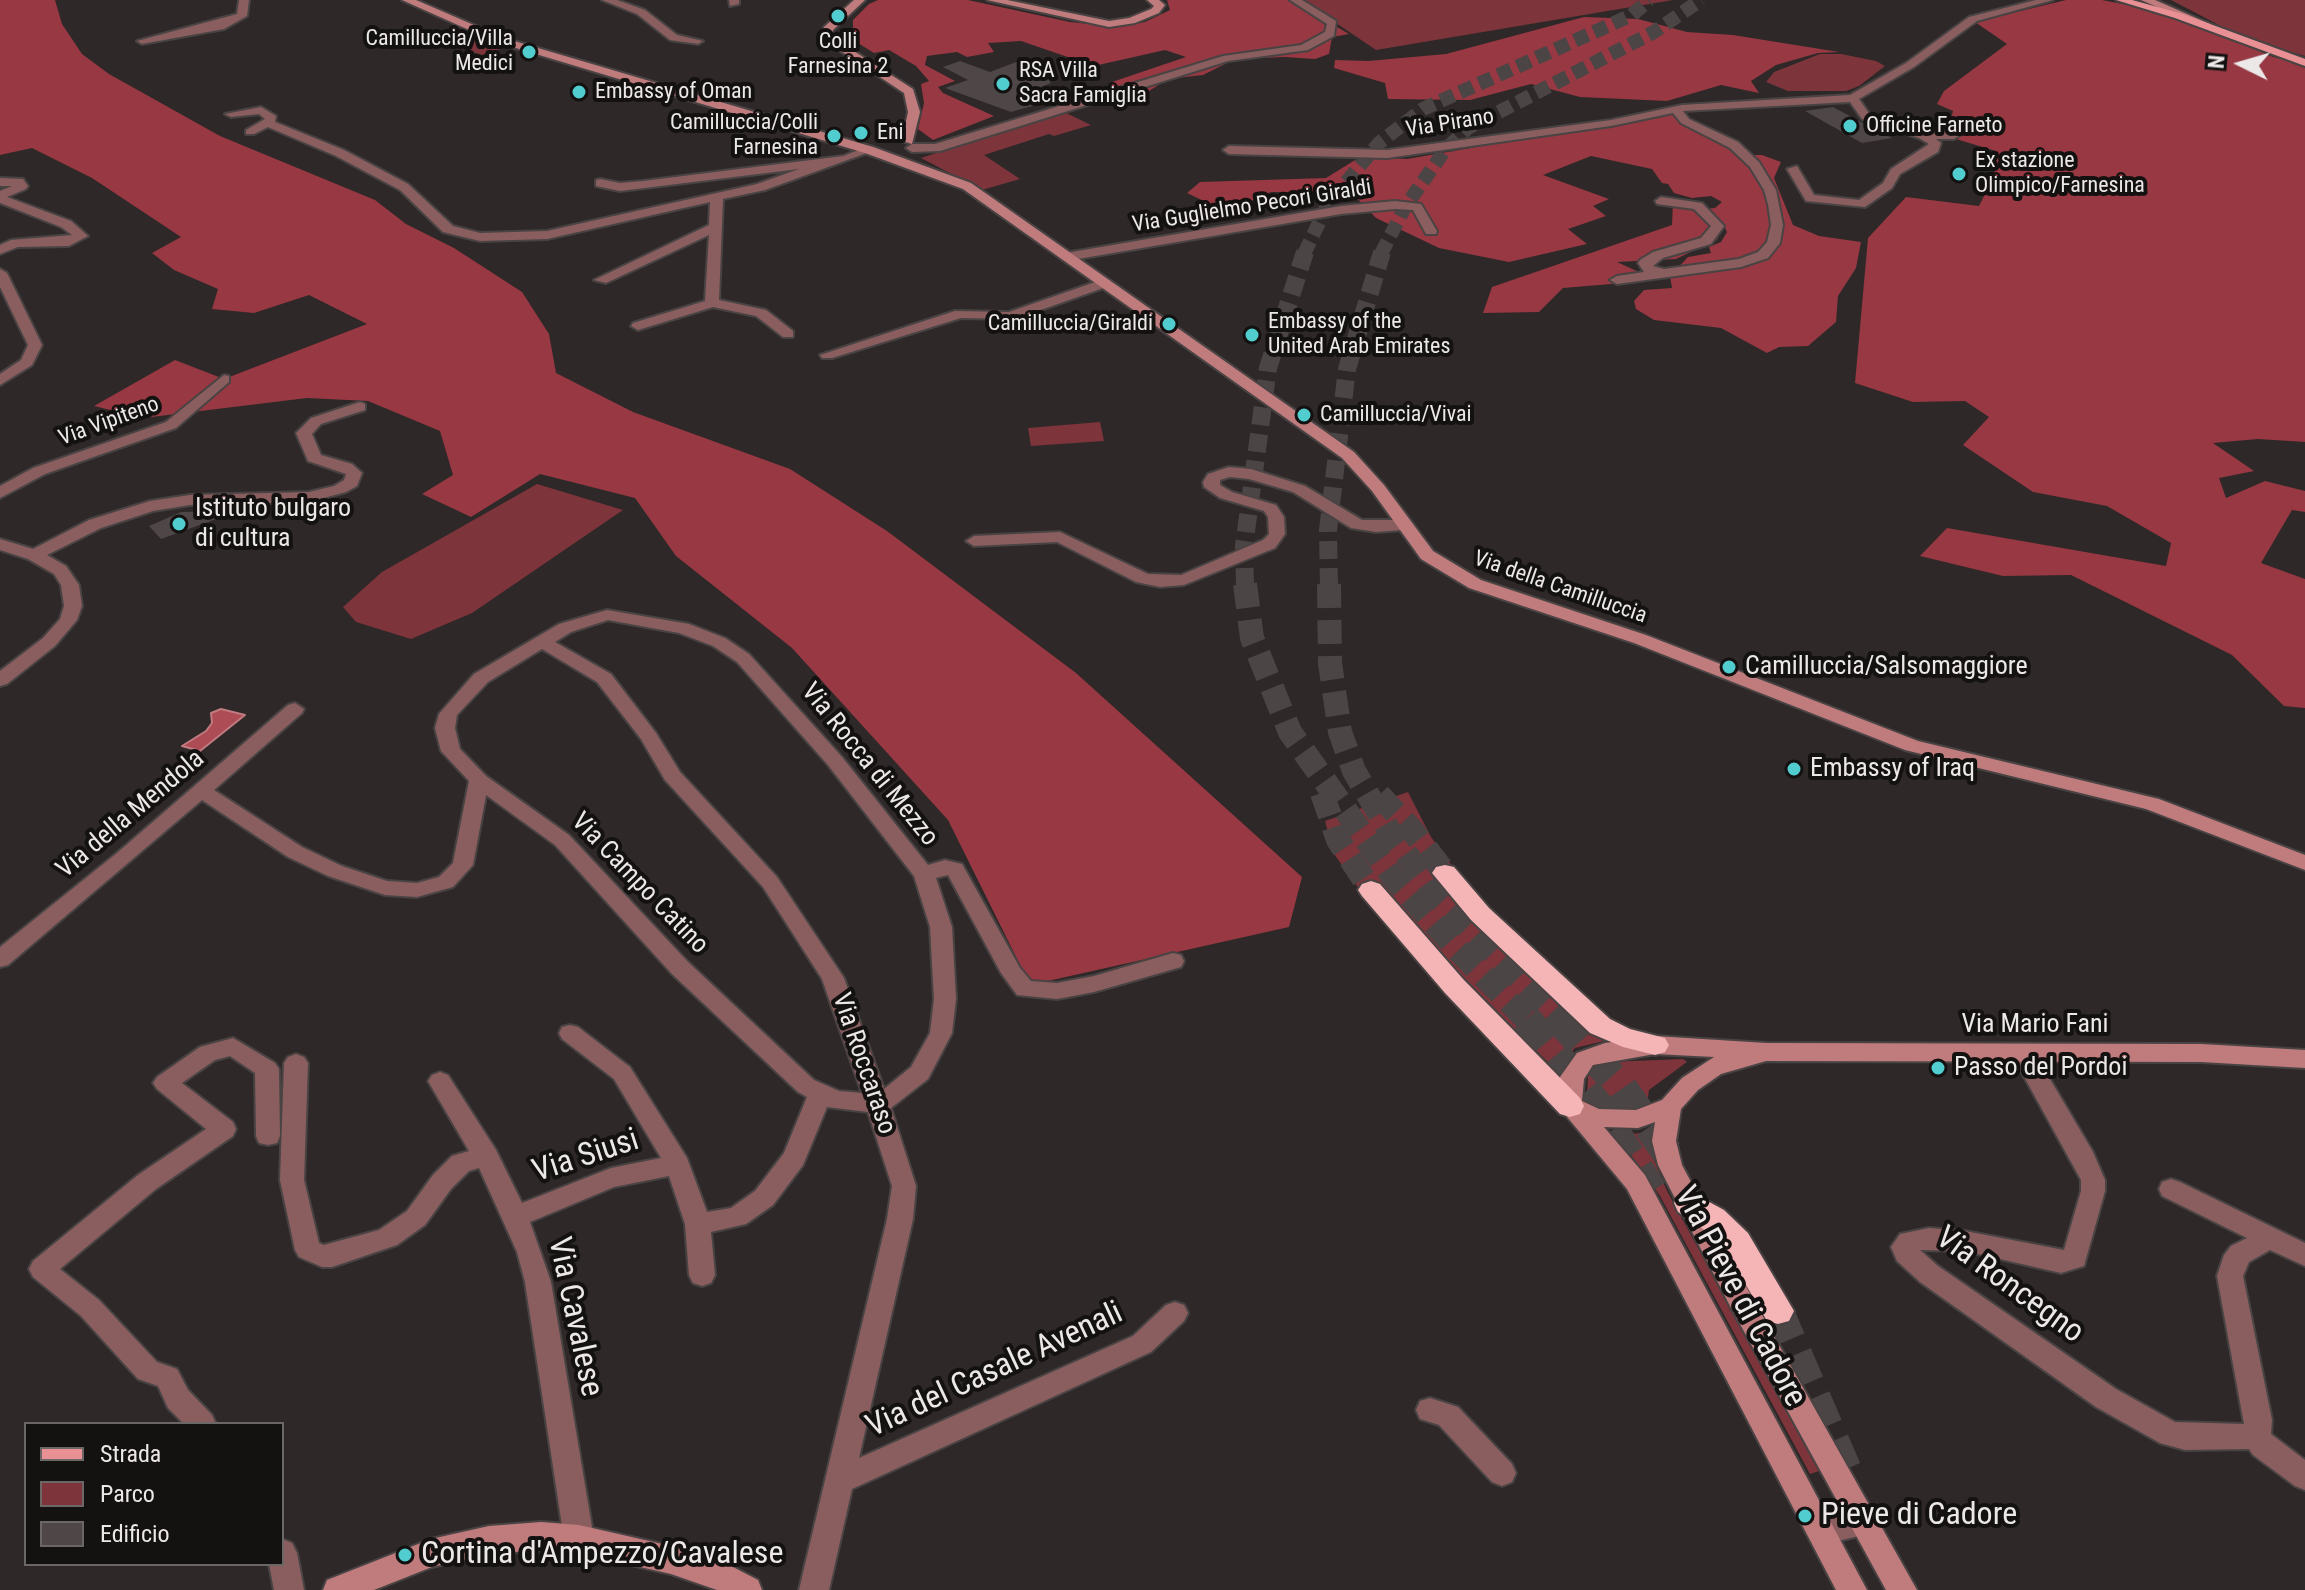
<!DOCTYPE html>
<style>
body{margin:0}
#map{position:relative;width:2305px;height:1590px;overflow:hidden;background:#2e2828;font-family:"Roboto Condensed",sans-serif}
canvas{display:block}
.legend{position:absolute;left:24px;top:1422px;width:260px;height:144px;box-sizing:border-box;background:#141111;border:2px solid #6b6767;margin:0;padding:10px 14px;list-style:none;font-size:24px;color:#ede8e8}
.legend li{display:flex;align-items:center;gap:16px;height:40px}
.legend b{width:40px;border:2px solid #6b6767}
.north{position:absolute;left:2201px;top:24px;width:80px;height:80px;-webkit-text-stroke:6px #141111;paint-order:stroke;rotate:275deg;font-size:22px;font-weight:700;line-height:32px;text-align:center;color:#ede8e8}
.north::after{content:'';display:block;margin:auto;width:28px;height:36px;background:#ede8e8;clip-path:polygon(50% 0,100% 100%,50% 72%,0 100%)}
</style>
<div id="map">
<canvas width="2305" height="1590"></canvas>
<ul class="legend">
<li><b style="height:10px;background:#e99094"></b>Strada</li>
<li><b style="height:22px;background:#7d343b"></b>Parco</li>
<li><b style="height:22px;background:#4f4747"></b>Edificio</li>
</ul>
<div class="north">N</div>
</div>
<script>
const ctx = document.querySelector('canvas').getContext('2d');
ctx.lineJoin = 'round';
function paint(path, color) { ctx.fillStyle = color; ctx.fill(path, 'evenodd'); }
const toPath = rows => new Path2D(rows.map(r => 'M' + r).join(''));
function trace(path, color, width, dash) { ctx.strokeStyle = color; ctx.lineWidth = width; ctx.lineCap = dash ? 'butt' : 'round'; ctx.setLineDash(dash || []); ctx.stroke(path); }
function label(font, color, halo, rows, align = 'center') {
  ctx.font = font + ' "Roboto Condensed",sans-serif'; ctx.lineWidth = 8; ctx.setLineDash([]); ctx.textBaseline = 'middle'; ctx.strokeStyle = halo; ctx.fillStyle = color; for (const [text, x, y, turn = 0] of rows) {
    ctx.save(); ctx.translate(x, y); ctx.rotate((+turn || 0) * Math.PI / 180); ctx.textAlign = isNaN(turn) ? turn : align; if (halo) ctx.strokeText(text, 0, 0); ctx.fillText(text, 0, 0); ctx.restore();
  }
}
paint(toPath([
 [1302,0,1673,0,1376,50],
 [2171,0,2305,0,2305,56,2242,37],
 [474,36,507,47,482,55,449,44],
 [1820,54,1841,54,1876,61,1885,66,1859,86,1846,91,1788,91,1766,82,1774,72],
 [1062,111,1091,125,1054,136,1049,134,984,155,1020,179,982,190,921,158],
 [1100,422,1104,441,1031,446,1028,428],
 [537,484,623,510,472,613,411,639,356,622,343,607,382,572],
 [1408,792,1431,837,1455,870,1578,1017,1604,1041,1575,1048,1556,1070,1429,944,1362,893,1334,854,1325,821],
 [1683,1059,1687,1062,1649,1090,1648,1098,1635,1107,1610,1109,1592,1104,1587,1097,1588,1076,1607,1062],
 [1643,1133,1666,1189,1819,1471,1810,1474,1660,1196,1617,1135]
]), '#7d343b');
paint(toPath([
 [0,0,55,0,62,24,82,54,109,74,220,136,375,200,406,224,454,248,522,292,549,334,556,373,633,412,790,469,887,531,1076,673,1302,877,1289,927,1030,985,948,820,792,648,676,556,635,498,540,474,471,517,422,494,453,475,440,431,368,401,307,398,143,418,94,406,175,360,224,379,367,324,309,295,254,313,212,309,218,289,174,270,152,253,181,237,92,178,32,148,0,155],
 [878,0,968,0,1070,22,1120,27,1145,22,1170,10,1167,0,1290,0,1349,34,1332,37,1329,54,1315,59,1285,57,1235,59,1203,75,1168,79,1141,96,1112,100,1112,82,1186,57,1165,50,1094,66,1021,41,988,43,994,52,967,57,957,52,927,56,925,65,955,81,938,87,943,93,994,116,933,140,918,129,924,103,921,84,929,81,916,66,889,50,874,53,853,40,853,20,869,4],
 [2066,0,2102,0,2133,6,2196,25,2273,57,2305,63,2305,442,2258,439,2213,443,2254,471,2219,478,2226,498,2265,481,2305,491,2305,512,2292,510,2261,563,2305,579,2305,708,2284,706,2232,655,2071,575,2003,576,1920,556,1947,528,2166,566,2171,543,2107,506,2033,492,1963,445,1989,417,1965,401,1913,402,1855,383,1868,238,1906,197,1979,206,1994,176,1996,151,1946,136,1953,111,1937,104,1944,91,2007,44,1975,22],
 [1584,17,1638,19,1687,32,1733,35,1839,52,1818,53,1776,65,1751,81,1759,93,1721,85,1667,101,1580,97,1531,84,1470,100,1388,99,1385,83,1334,68,1335,60,1368,61,1446,54],
 [1672,113,1743,155,1762,155,1781,162,1774,178,1793,225,1819,236,1861,242,1856,268,1838,296,1836,322,1808,346,1779,347,1767,353,1721,328,1654,320,1636,309,1634,301,1644,290,1672,288,1670,276,1688,257,1711,253,1709,247,1721,242,1727,232,1723,224,1710,226,1718,239,1676,259,1617,262,1639,272,1623,283,1563,288,1539,312,1483,313,1492,287,1672,225,1673,201,1705,209,1715,208,1722,202,1711,196,1692,198,1674,193,1668,184,1662,183,1652,169,1591,156,1543,175,1609,199,1593,206,1606,216,1568,229,1587,244,1509,262,1439,248,1376,218,1351,192,1271,192,1227,212,1187,193,1200,182,1326,178,1360,157,1407,159]
]), '#973842');
const water = toPath([
 [221,709,245,715,200,751,182,746,206,731,212,723,211,713,221,709]
]);
paint(water, '#ad4c54');
trace(water, '#c07b80', 2);
paint(toPath([
 [960,61,990,72,1016,62,1037,65,1051,83,1026,93,1043,103,1011,112,945,88,968,80,943,67],
 [1833,107,1861,122,1892,138,1862,143,1805,111],
 [230,511,230,514,161,539,149,526,181,512]
]), '#4f4747');
trace(toPath([
 [1304,254,1325,210,1342,187,1379,143,1423,109,1632,15,1649,0],
 [1381,254,1405,207,1445,150,1468,128,1654,32,1701,0]
]), '#4b4545', 14, [14, 7]);
trace(toPath([
 [1245,586,1244,546,1268,368,1305,252],
 [1329,586,1328,530,1347,369,1382,252]
]), '#4b4545', 18, [18, 9]);
trace(toPath([
 [1245,584,1252,638,1290,732,1393,877,1456,948,1528,1021],
 [1329,584,1330,663,1340,732,1354,771,1390,832,1440,900,1561,1021],
 [1322,793,1338,840,1371,890],
 [1379,795,1411,829,1445,873]
]), '#4b4545', 24, [24, 12]);
trace(toPath([
 [1526,1019,1598,1106,1652,1191],
 [1559,1019,1622,1088,1671,1158],
 [1778,1311,1848,1474]
]), '#4b4545', 31, [31, 16]);
const street = toPath([
 [239,0,249,0,247,16,224,29,142,44,137,41,237,14,239,0],
 [602,0,617,0,645,10,677,35,703,41,698,44,670,40,637,14,602,0],
 [729,0,739,0,739,4,730,6,729,0],
 [1290,0,1302,0,1336,21,1334,36,1308,50,1228,61,940,151,912,152,906,148,912,144,935,144,1223,56,1301,45,1325,32,1327,24,1290,0],
 [2036,0,2053,0,1977,21,1914,67,1859,99,1870,115,1924,131,1954,131,1960,135,1954,139,1936,139,1941,143,1938,152,1900,174,1892,188,1865,207,1806,201,1787,169,1797,166,1814,195,1859,200,1883,183,1891,169,1929,144,1919,138,1862,119,1850,102,1683,111,1689,119,1738,142,1759,162,1776,190,1783,225,1780,243,1768,258,1741,267,1617,284,1610,280,1617,276,1644,272,1638,263,1640,260,1653,252,1701,238,1711,226,1694,209,1657,204,1655,201,1661,197,1702,203,1724,226,1711,244,1663,258,1653,266,1664,269,1739,259,1758,252,1767,242,1771,225,1768,204,1764,190,1750,167,1730,148,1681,123,1673,113,1611,126,1387,158,1229,154,1223,150,1229,146,1387,150,1611,120,1682,105,1850,95,1906,63,1969,17,2036,0],
 [261,107,276,116,275,122,344,150,408,184,453,226,480,233,547,231,757,184,799,169,620,191,596,186,596,180,600,179,620,183,643,181,843,156,869,146,875,150,765,190,723,199,719,300,766,310,793,331,793,337,783,337,756,316,713,307,638,330,631,326,633,323,705,301,709,235,606,283,594,280,709,225,710,202,547,239,480,241,443,232,400,190,336,156,268,127,254,134,246,134,246,130,265,119,259,114,231,117,225,114,261,107],
 [0,178,23,179,28,186,26,189,7,197,71,221,88,236,69,246,18,247,0,254,0,245,11,240,72,235,61,227,0,203,0,191,12,186,0,186,0,178],
 [1395,201,1421,204,1437,231,1436,234,1426,234,1413,210,1395,209,1341,214,1066,261,1059,257,1066,253,1341,206,1395,201],
 [0,269,7,273,42,345,32,365,0,385,0,374,21,360,28,345,0,287,0,269],
 [1104,279,1111,283,1109,286,1015,319,961,318,832,358,822,358,820,355,955,311,1009,312,1104,279],
 [224,375,229,376,229,382,176,428,45,474,0,498,0,486,33,468,166,422,224,375],
 [360,402,365,404,365,410,321,424,312,434,321,455,352,464,362,473,357,486,346,492,309,502,190,505,153,511,101,528,47,555,66,566,79,585,82,606,77,620,55,646,7,684,0,686,0,671,43,638,60,619,64,606,61,585,54,574,28,559,0,550,0,539,33,549,89,520,150,501,190,495,309,492,334,486,344,480,346,474,308,461,296,433,311,418,360,402],
 [1229,467,1251,469,1305,486,1362,520,1403,520,1411,525,1403,530,1376,532,1351,528,1293,492,1249,479,1230,477,1220,480,1220,485,1232,492,1276,505,1284,517,1285,534,1275,548,1184,585,1160,587,1136,582,1057,542,974,546,966,541,974,536,1060,532,1148,574,1181,575,1263,540,1269,534,1268,517,1264,511,1220,498,1204,487,1203,482,1208,474,1229,467],
 [607,610,689,624,725,638,749,654,842,757,928,865,945,860,962,864,1020,968,1031,981,1057,983,1094,976,1173,953,1181,955,1184,961,1181,967,1094,992,1057,999,1017,995,1001,973,948,875,936,878,952,927,956,999,952,1033,928,1079,891,1108,916,1186,913,1219,859,1458,1133,1336,1166,1305,1175,1302,1184,1305,1188,1313,1184,1321,1151,1352,852,1489,829,1590,799,1590,887,1219,892,1186,868,1112,827,1107,803,1165,773,1205,746,1224,711,1232,715,1275,711,1283,702,1286,693,1283,689,1275,685,1224,669,1176,614,1187,530,1222,551,1282,594,1539,589,1549,579,1553,569,1549,564,1539,525,1282,517,1252,479,1168,469,1171,451,1189,425,1225,397,1245,332,1267,322,1267,299,1257,295,1250,280,1180,284,1063,288,1057,296,1054,304,1057,308,1063,304,1180,319,1243,324,1245,379,1230,407,1211,433,1175,452,1156,469,1151,428,1081,432,1075,440,1072,448,1075,496,1150,522,1203,611,1168,661,1158,614,1079,562,1039,559,1033,562,1027,570,1025,578,1027,630,1067,687,1158,707,1212,731,1208,755,1191,784,1153,807,1097,798,1092,672,974,555,845,486,795,473,865,453,887,417,897,385,895,328,876,288,857,202,800,8,965,0,967,0,947,117,853,288,705,295,703,304,709,302,713,214,790,302,847,342,866,387,881,417,883,439,877,453,863,469,781,441,751,435,728,439,714,474,674,559,624,607,610],
 [608,620,679,633,713,646,737,662,828,765,914,876,930,927,934,999,930,1033,911,1067,884,1089,844,978,777,877,680,772,656,733,611,674,555,642,571,632,608,620],
 [542,649,597,682,641,739,665,780,763,887,822,979,862,1093,839,1091,814,1080,688,962,569,835,486,776,460,749,455,728,457,715,488,682,542,649],
 [233,1038,275,1063,279,1069,280,1136,277,1143,268,1145,259,1143,256,1136,255,1073,230,1056,215,1060,182,1083,233,1122,236,1129,233,1136,156,1189,60,1269,99,1300,157,1362,177,1369,188,1390,212,1415,216,1424,184,1424,168,1408,158,1386,138,1379,81,1316,33,1277,29,1269,33,1261,138,1175,206,1129,157,1089,153,1083,157,1077,200,1047,233,1038],
 [2023,1044,2031,1047,2093,1152,2105,1180,2105,1191,2084,1266,2061,1273,1965,1251,1920,1250,1938,1266,2116,1389,2175,1422,2244,1424,2217,1276,2224,1255,2231,1246,2247,1238,2162,1196,2159,1189,2162,1182,2171,1179,2180,1182,2305,1243,2305,1266,2270,1250,2249,1262,2243,1276,2272,1420,2271,1434,2305,1460,2305,1490,2295,1486,2253,1455,2249,1449,2185,1450,2160,1443,2096,1407,1920,1282,1897,1261,1891,1247,1900,1234,1929,1228,1965,1231,2064,1250,2081,1191,2081,1180,2011,1053,2015,1047,2023,1044],
 [1430,1398,1458,1407,1512,1464,1516,1473,1512,1482,1502,1486,1492,1482,1439,1425,1420,1419,1416,1410,1420,1401,1430,1398],
 [1865,1508,1875,1512,1880,1522,1875,1532,1822,1545,1812,1541,1807,1531,1812,1521,1865,1508],
 [282,1539,292,1543,297,1553,304,1590,274,1590,269,1564,282,1564,282,1539]
]);
const secondary = toPath([
 [402,0,416,0,504,38,873,147,971,183,1354,452,1384,485,1433,551,1481,580,1646,635,1918,741,2159,799,2305,855,2305,870,2146,809,1905,750,1634,643,1469,588,1421,559,1372,491,1342,458,963,189,865,153,496,42,402,0],
 [854,0,865,0,833,30,832,37,913,89,920,112,912,144,902,141,908,112,904,93,821,38,824,27,854,0],
 [987,0,1007,0,1109,21,1129,18,1151,9,1154,6,1147,0,1159,0,1165,5,1159,13,1135,23,1109,27,987,0],
 [2141,0,2155,0,2210,24,2201,26,2141,0],
 [1655,1036,1766,1043,2201,1044,2305,1050,2305,1068,2201,1062,1766,1061,1721,1074,1698,1090,1681,1109,1676,1141,1682,1165,1748,1290,1917,1590,1886,1590,1730,1306,1658,1165,1652,1141,1655,1122,1638,1128,1604,1127,1645,1175,1867,1590,1836,1590,1627,1189,1558,1106,1560,1077,1577,1053,1605,1043,1655,1036],
 [1655,1054,1714,1057,1682,1078,1662,1100,1636,1110,1599,1109,1582,1101,1584,1079,1593,1065,1655,1054],
 [541,1522,579,1525,671,1546,731,1566,758,1580,762,1590,717,1590,671,1574,579,1553,541,1550,489,1554,432,1567,374,1590,323,1590,327,1580,431,1539,489,1526,541,1522]
]);
const primary = toPath([
 [2116,0,2132,0,2183,14,2305,59,2305,66,2175,18,2116,0]
]);
const highway = toPath([
 [1445,865,1454,867,1489,908,1610,1019,1630,1029,1665,1038,1669,1045,1665,1052,1655,1055,1623,1047,1590,1033,1471,920,1432,873,1436,867,1445,865],
 [1371,881,1380,884,1463,979,1580,1098,1584,1106,1580,1114,1570,1117,1560,1114,1445,993,1362,896,1358,890,1362,884,1371,881],
 [1689,1191,1724,1210,1748,1233,1794,1311,1789,1321,1778,1324,1767,1321,1726,1251,1702,1228,1678,1212,1674,1203,1678,1194,1689,1191]
]);
trace(street, '#494343', 4);
trace(secondary, '#494343', 4);
trace(primary, '#494343', 4);
trace(highway, '#494343', 4);
paint(street, '#8a5e5f');
paint(secondary, '#c07b7d');
paint(primary, '#e99094');
paint(highway, '#f5b4b5');
for (const [x, y, r, color] of [
 [838,16,8,"#52cdcf"],
 [529,52,8,"#52cdcf"],
 [1003,84,8,"#52cdcf"],
 [579,92,8,"#52cdcf"],
 [1850,126,8,"#52cdcf"],
 [861,133,8,"#52cdcf"],
 [834,136,8,"#52cdcf"],
 [1959,174,8,"#52cdcf"],
 [1169,324,8,"#52cdcf"],
 [1252,335,8,"#52cdcf"],
 [1304,415,8,"#52cdcf"],
 [179,524,8,"#52cdcf"],
 [1729,667,8,"#52cdcf"],
 [1794,769,8,"#52cdcf"],
 [1938,1068,8,"#52cdcf"],
 [1805,1516,8,"#52cdcf"],
 [405,1555,8,"#52cdcf"]
]) { const dot = new Path2D(); dot.arc(x, y, r, 0, 2 * Math.PI); ctx.fillStyle = color; ctx.fill(dot); trace(dot, '#141111', 3); }
label('22px', '#ede8e8', '#141111', [
 ["Camilluccia/Villa",513,39,"right"],
 ["Medici",513,64,"right"],
 ["Colli",838,42,"center"],
 ["Farnesina 2",838,67,"center"],
 ["RSA Villa",1019,71],
 ["Sacra Famiglia",1019,96],
 ["Embassy of Oman",595,92],
 ["Camilluccia/Colli",818,123,"right"],
 ["Farnesina",818,148,"right"],
 ["Officine Farneto",1866,126],
 ["Eni",877,133],
 ["Ex stazione",1975,161],
 ["Olimpico/Farnesina",1975,186],
 ["Embassy of the",1268,322],
 ["United Arab Emirates",1268,347],
 ["Camilluccia/Giraldi",1153,324,"right"],
 ["Camilluccia/Vivai",1320,415]
], 'left');
label('22px', '#ede8e8', '#141111', [
 ["Via Pirano",1450,124,-9],
 ["Via Guglielmo Pecori Giraldi",1252,207,-9],
 ["Via Vipiteno",109,422,-20],
 ["Via della Camilluccia",1560,588,19]
]);
label('26px', '#ede8e8', '#141111', [
 ["Istituto bulgaro",195,509],
 ["di cultura",195,539],
 ["Camilluccia/Salsomaggiore",1745,667],
 ["Embassy of Iraq",1810,769],
 ["Passo del Pordoi",1954,1068]
], 'left');
label('26px', '#ede8e8', '#141111', [
 ["Via Rocca di Mezzo",869,765,51],
 ["Via della Mendola",131,815,-40],
 ["Via Campo Catino",639,884,46],
 ["Via Mario Fani",2035,1025],
 ["Via Roccaraso",863,1064,71]
]);
label('32px', '#ede8e8', '#141111', [
 ["Via Siusi",586,1157,-18],
 ["Via Roncegno",2009,1286,36],
 ["Via Pieve di Cadore",1739,1297,62],
 ["Via Cavalese",574,1317,78],
 ["Via del Casale Avenali",995,1371,-25]
]);
label('32px', '#ede8e8', '#141111', [
 ["Pieve di Cadore",1821,1516],
 ["Cortina d'Ampezzo/Cavalese",421,1555]
], 'left');
</script>
